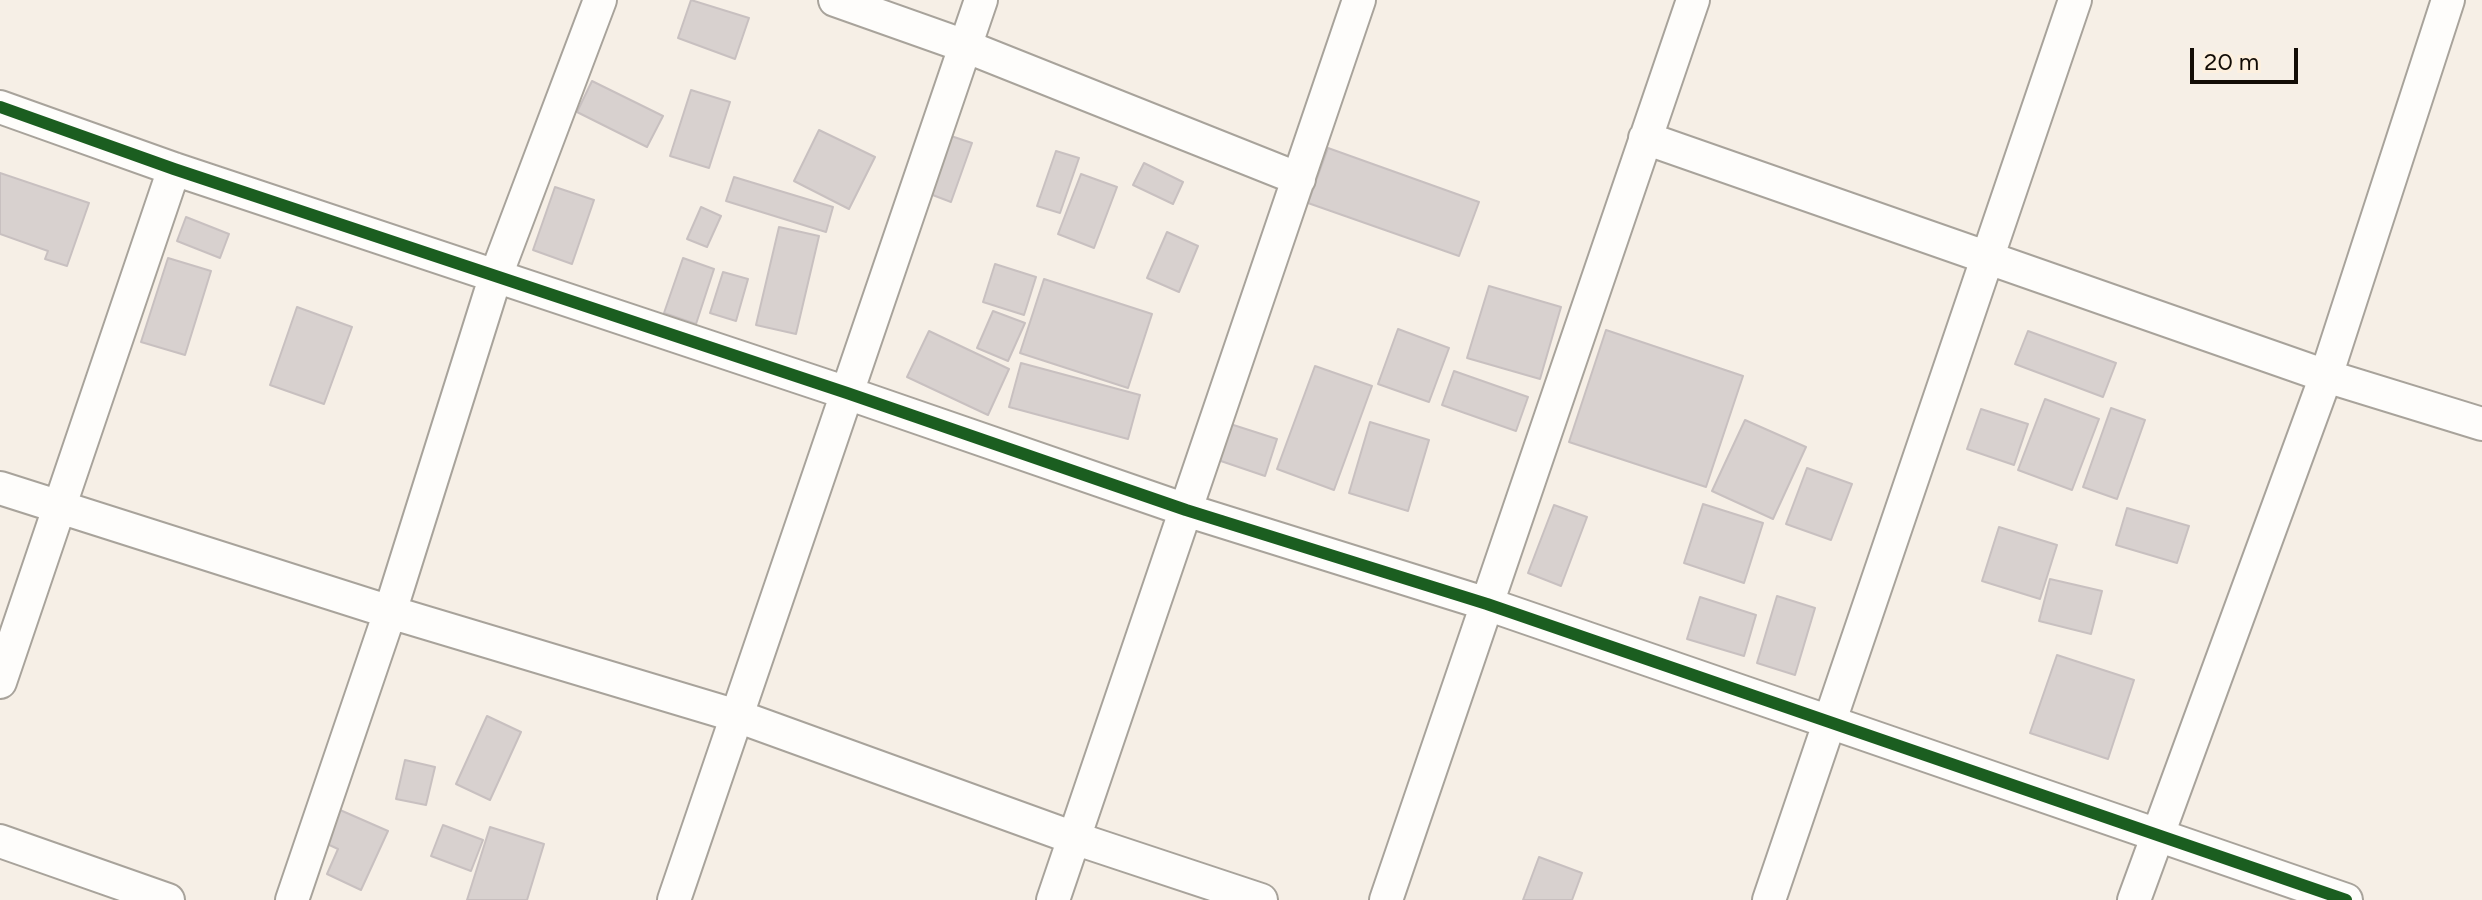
<!DOCTYPE html>
<style>
body{margin:0}
#map{position:relative;width:2482px;height:900px;overflow:hidden;background:#f6efe6;font-family:Figtree,sans-serif}
canvas{display:block}
.scale{position:absolute;left:2190px;top:48px;width:108px;height:36px;box-sizing:border-box;border:4px solid #120c06;border-top:0;padding-left:10px;font-size:24px;line-height:28px;white-space:nowrap;color:#120c06;-webkit-text-stroke:6px #fdf0df;paint-order:stroke}
</style>
<div id="map">
<canvas width="2482" height="900"></canvas>
<div class="scale">20 m</div>
</div>
<script>
const ctx = document.querySelector('canvas').getContext('2d');
ctx.lineJoin = 'round';
function paint(path, color) { ctx.fillStyle = color; ctx.fill(path, 'evenodd'); }
const toPath = rows => new Path2D(rows.map(r => 'M' + r).join(''));
function trace(path, color, width, dash) { ctx.strokeStyle = color; ctx.lineWidth = width; ctx.lineCap = dash ? 'butt' : 'round'; ctx.setLineDash(dash || []); ctx.stroke(path); }
const building = toPath([
 [691,0,749,18,735,59,678,38,691,0],
 [592,81,663,116,647,147,577,112,592,81],
 [691,90,730,102,709,168,670,156,691,90],
 [819,130,875,157,849,209,794,181,819,130],
 [951,136,972,143,951,202,930,194,951,136],
 [1328,148,1479,202,1459,256,1308,203,1328,148],
 [1056,151,1079,158,1060,213,1037,206,1056,151],
 [1144,163,1183,182,1173,204,1133,185,1144,163],
 [0,173,89,203,67,266,45,259,48,251,0,234,0,173],
 [1081,174,1117,187,1094,248,1058,234,1081,174],
 [734,177,833,207,826,232,726,201,734,177],
 [555,187,594,200,572,264,533,250,555,187],
 [701,207,721,216,707,247,687,239,701,207],
 [186,217,229,234,220,258,177,241,186,217],
 [779,227,819,236,796,334,756,325,779,227],
 [1167,232,1198,246,1179,292,1147,278,1167,232],
 [168,258,211,271,185,355,141,342,168,258],
 [683,258,714,269,696,324,664,313,683,258],
 [995,264,1036,277,1024,315,983,302,995,264],
 [723,272,748,279,736,321,710,313,723,272],
 [1044,279,1152,314,1128,388,1020,353,1044,279],
 [1489,286,1561,307,1540,379,1467,358,1489,286],
 [297,307,352,327,324,404,270,385,297,307],
 [993,311,1025,323,1008,361,977,348,993,311],
 [1398,329,1449,348,1429,402,1378,384,1398,329],
 [1606,330,1743,376,1706,487,1569,442,1606,330],
 [929,331,1009,369,988,415,907,377,929,331],
 [2028,331,2116,363,2103,397,2015,364,2028,331],
 [1021,363,1140,395,1128,439,1009,407,1021,363],
 [1315,366,1372,386,1334,490,1277,469,1315,366],
 [1454,371,1528,397,1516,431,1442,405,1454,371],
 [2045,399,2099,419,2072,490,2018,470,2045,399],
 [2111,408,2145,420,2117,499,2083,487,2111,408],
 [1981,409,2028,424,2014,465,1967,449,1981,409],
 [1745,420,1806,447,1773,519,1712,491,1745,420],
 [1224,422,1277,439,1265,476,1212,458,1224,422],
 [1370,422,1429,440,1408,511,1349,493,1370,422],
 [1807,468,1852,484,1831,540,1786,524,1807,468],
 [1703,504,1763,523,1744,583,1684,563,1703,504],
 [1554,505,1587,517,1561,586,1528,573,1554,505],
 [2127,508,2189,526,2177,563,2116,545,2127,508],
 [1999,527,2057,545,2040,599,1982,581,1999,527],
 [2050,579,2102,591,2091,634,2039,621,2050,579],
 [1777,596,1815,608,1795,675,1757,663,1777,596],
 [1700,597,1756,615,1744,656,1687,639,1700,597],
 [2057,655,2134,680,2108,759,2030,733,2057,655],
 [487,716,521,732,490,800,456,784,487,716],
 [405,760,435,767,426,805,396,799,405,760],
 [340,810,388,831,361,890,327,874,338,849,325,843,340,810],
 [443,825,483,840,471,871,431,856,443,825],
 [490,827,544,844,527,900,467,900,490,827],
 [1539,857,1582,873,1572,900,1523,900,1539,857]
]);
paint(building, '#d8d1cf');
trace(building, '#c8c0c0', 2);
const minor = toPath([
 [835,0,965,46,1299,179],
 [0,107,174,169,847,393,1186,510,1487,604,2346,900],
 [1645,138,2326,376,2482,424],
 [0,488,390,612,737,716,1074,838,1261,900],
 [0,682,174,169],
 [0,841,168,900],
 [292,900,390,612,495,278,600,0],
 [674,900,981,0],
 [1053,900,1359,0],
 [1386,900,1693,0],
 [1769,900,2075,0],
 [2134,900,2326,376,2448,0]
]);
trace(minor, '#a8a39b', 36);
trace(minor, '#fefdfb', 32);
trace(toPath([
 [0,107,174,169,847,393,1186,510,1487,604,2346,900]
]), '#1b5e20', 12);
</script>
